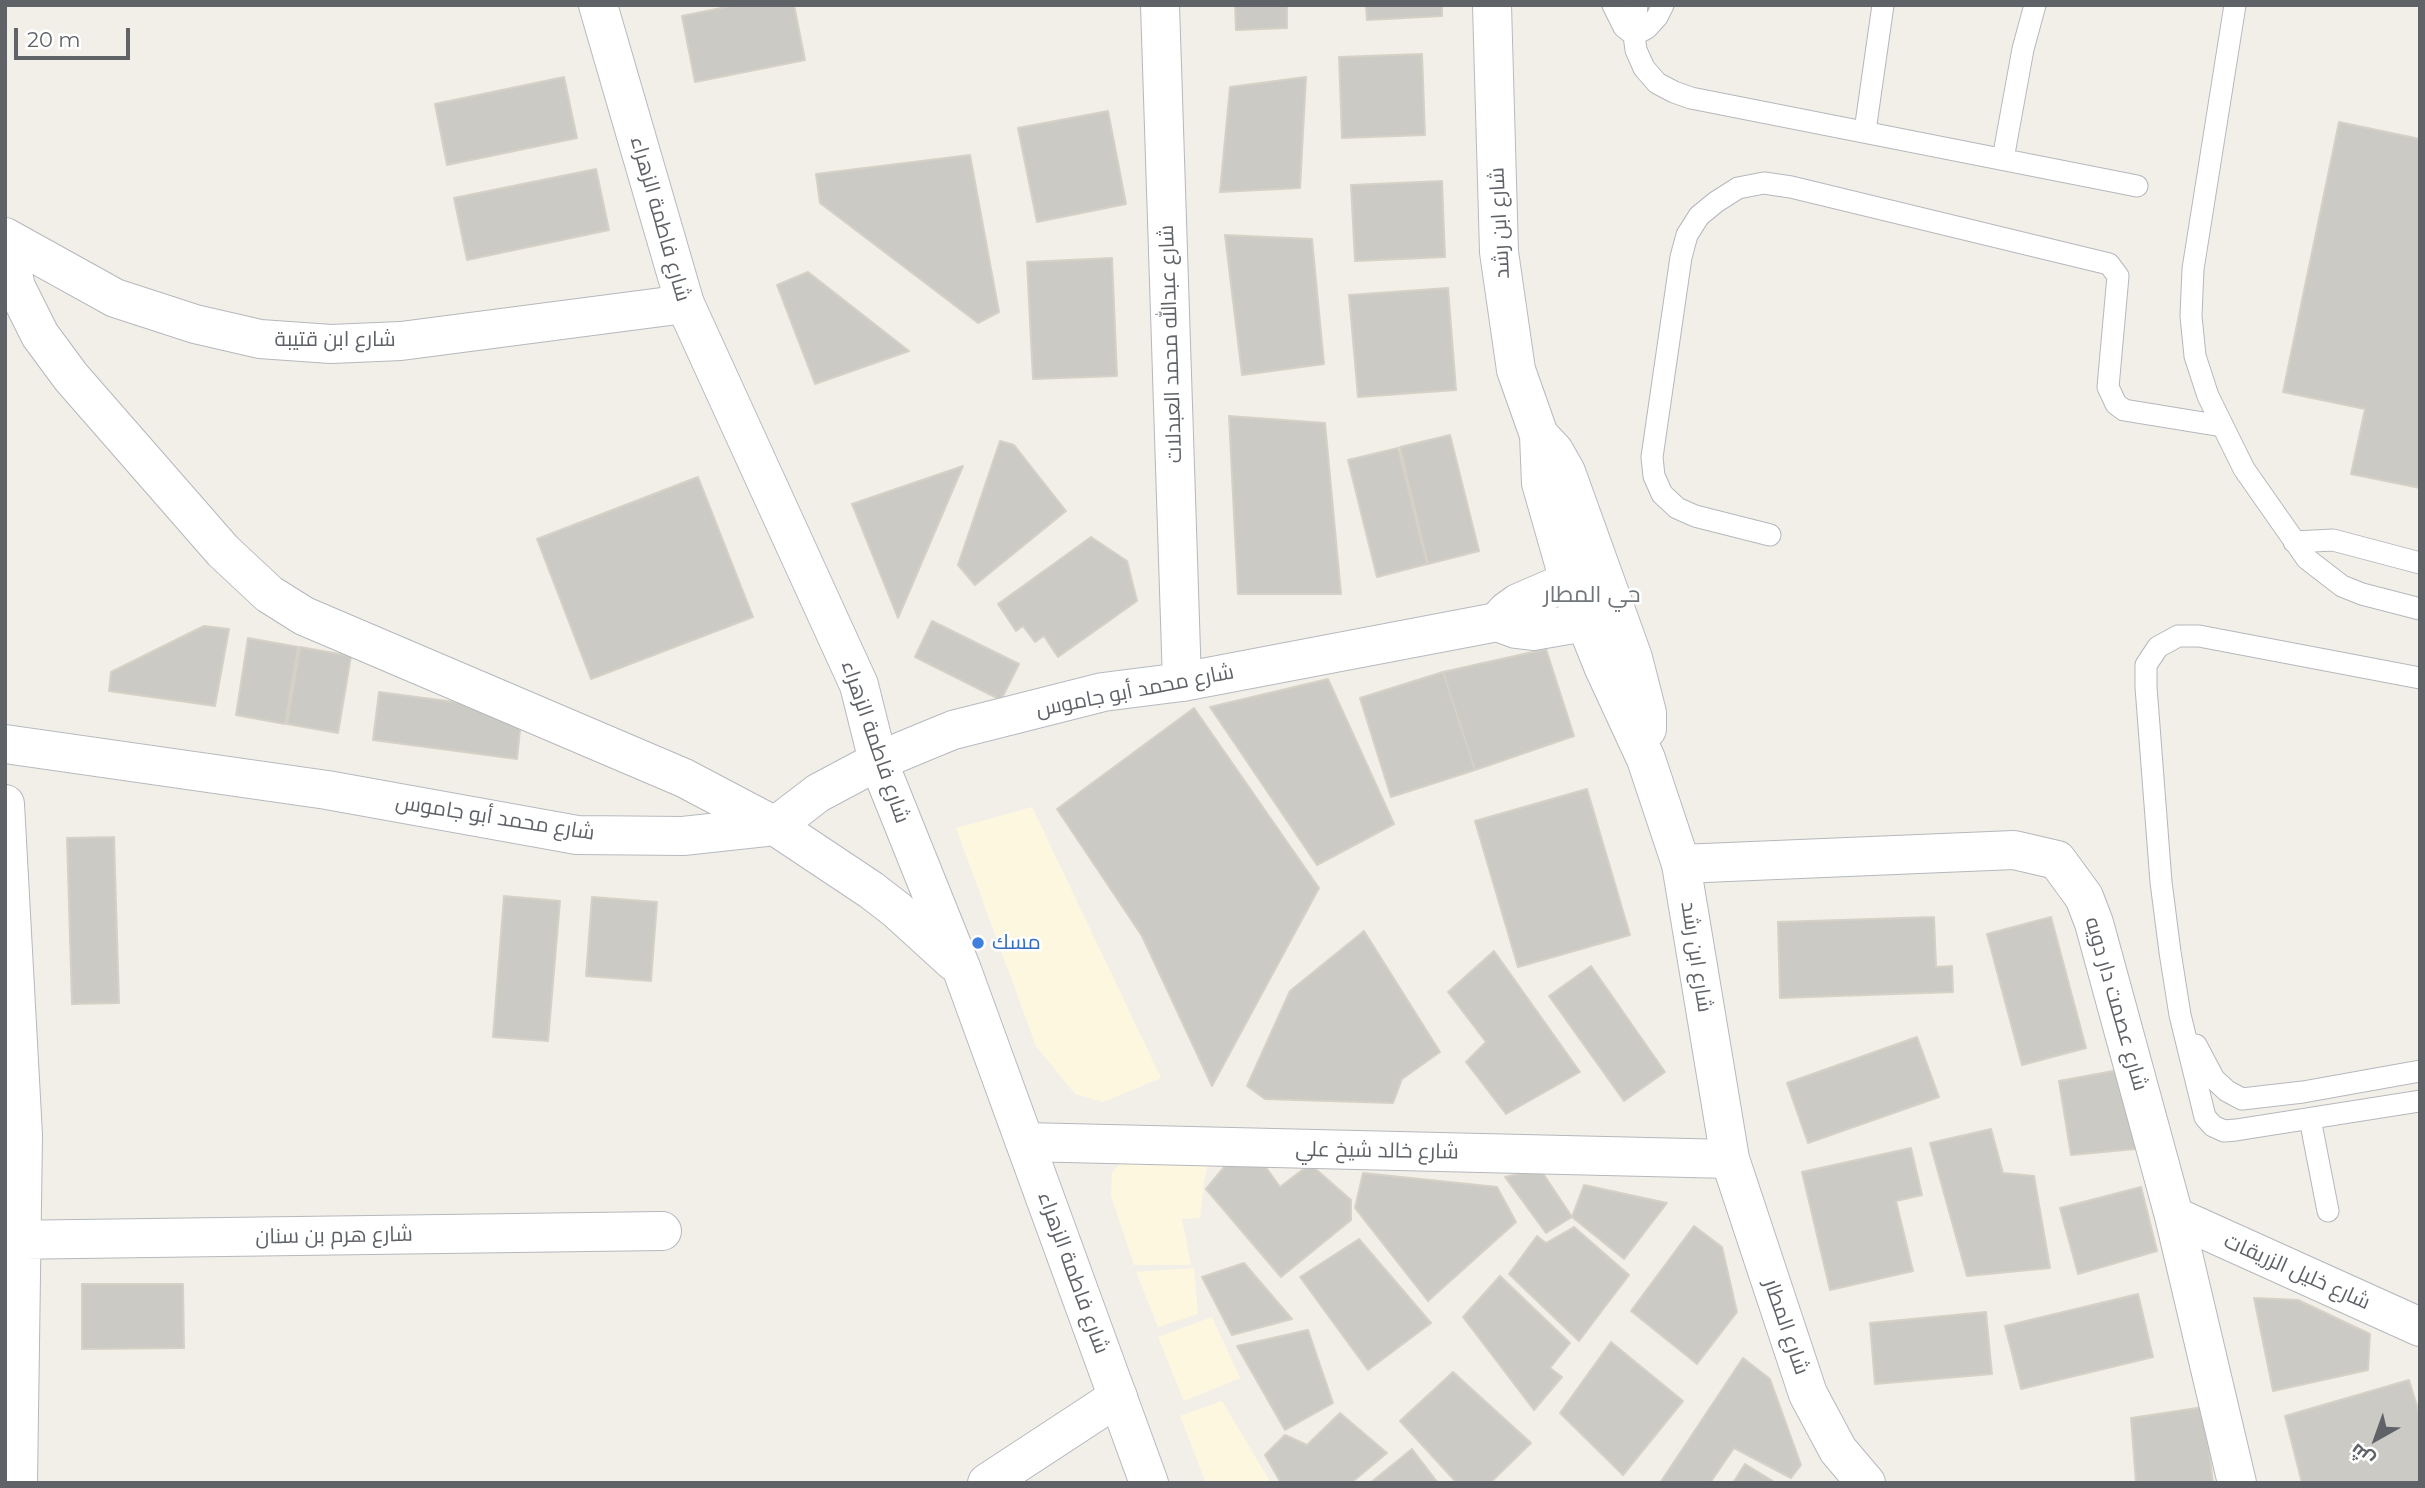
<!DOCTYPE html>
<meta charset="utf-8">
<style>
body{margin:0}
#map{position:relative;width:2425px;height:1488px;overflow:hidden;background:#f1efe8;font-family:Montserrat,Cairo,sans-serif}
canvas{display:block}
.frame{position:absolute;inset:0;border:7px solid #5f6368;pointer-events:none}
.north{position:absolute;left:2341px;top:1404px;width:70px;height:70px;-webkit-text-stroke:5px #fff;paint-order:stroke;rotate:220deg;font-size:19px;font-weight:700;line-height:28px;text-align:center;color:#5f6368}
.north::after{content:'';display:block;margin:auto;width:24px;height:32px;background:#5f6368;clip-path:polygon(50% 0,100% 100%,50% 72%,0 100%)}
.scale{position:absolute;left:14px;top:28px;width:116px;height:32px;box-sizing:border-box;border:4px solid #5f6368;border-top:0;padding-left:9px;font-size:21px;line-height:24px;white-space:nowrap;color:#5f6368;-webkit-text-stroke:5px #fff;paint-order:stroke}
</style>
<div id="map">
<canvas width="2425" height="1488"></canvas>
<div class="frame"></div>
<div class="north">ش</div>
<div class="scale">20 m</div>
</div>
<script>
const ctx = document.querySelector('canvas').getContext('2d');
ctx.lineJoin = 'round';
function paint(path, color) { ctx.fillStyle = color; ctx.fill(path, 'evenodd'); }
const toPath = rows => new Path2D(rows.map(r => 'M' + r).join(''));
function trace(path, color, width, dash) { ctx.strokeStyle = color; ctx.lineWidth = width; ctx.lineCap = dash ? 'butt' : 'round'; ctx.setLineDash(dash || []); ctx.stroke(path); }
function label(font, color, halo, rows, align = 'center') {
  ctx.font = font + ' Montserrat,Cairo,sans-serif'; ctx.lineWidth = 5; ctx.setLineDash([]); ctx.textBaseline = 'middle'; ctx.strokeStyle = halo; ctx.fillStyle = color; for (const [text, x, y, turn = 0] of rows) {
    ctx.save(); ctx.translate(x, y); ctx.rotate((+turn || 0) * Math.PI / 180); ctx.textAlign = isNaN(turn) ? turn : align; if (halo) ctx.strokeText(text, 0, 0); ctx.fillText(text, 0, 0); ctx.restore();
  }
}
paint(toPath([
 [1032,807,1161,1078,1103,1102,1075,1094,1036,1046,956,828],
 [1127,1155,1210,1155,1204,1181,1200,1218,1182,1219,1191,1265,1134,1265,1111,1196,1112,1173],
 [1194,1268,1198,1314,1158,1327,1136,1272],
 [1212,1317,1240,1378,1184,1401,1158,1337],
 [1222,1401,1271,1483,1206,1483,1180,1416]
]), '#fef7e0');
const building = toPath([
 [736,5,794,5,805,60,695,82,682,16,736,5],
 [1235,5,1287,5,1287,28,1236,30,1235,5],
 [1366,5,1442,5,1442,16,1367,20,1366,5],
 [1422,54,1425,135,1342,138,1339,57,1422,54],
 [564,77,577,138,447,165,435,104,564,77],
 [1306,77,1300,188,1220,192,1230,87,1306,77],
 [1108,111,1126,204,1037,222,1018,128,1108,111],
 [2339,122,2420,139,2420,488,2351,474,2365,409,2283,392,2339,122],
 [970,155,999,312,978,323,820,203,816,174,970,155],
 [596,169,609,230,467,260,454,198,596,169],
 [1442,181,1445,257,1355,261,1351,185,1442,181],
 [1225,235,1312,239,1324,364,1242,375,1225,235],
 [1112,258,1117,376,1033,379,1027,262,1112,258],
 [808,272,909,351,815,384,777,285,808,272],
 [1448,288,1456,390,1358,397,1349,295,1448,288],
 [1229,416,1325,423,1341,594,1238,594,1229,416],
 [1450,435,1479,551,1428,564,1400,447,1450,435],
 [1000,441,1014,445,1066,511,975,585,958,565,1000,441],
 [1398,448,1427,564,1377,577,1348,460,1398,448],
 [963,466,898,618,852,504,963,466],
 [698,477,753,617,591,679,537,539,698,477],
 [1091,537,1127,561,1137,601,1058,657,1044,636,1035,642,1023,626,1016,631,998,604,1091,537],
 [932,621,1019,664,1001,700,915,657,932,621],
 [204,626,229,629,215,706,109,691,111,672,204,626],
 [248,638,298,647,285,724,236,715,248,638],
 [300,647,351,656,338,733,287,724,300,647],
 [1546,649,1574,736,1475,770,1443,672,1546,649],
 [1443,672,1475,770,1391,797,1360,698,1443,672],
 [1328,679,1394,824,1317,865,1210,707,1328,679],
 [379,692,522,711,517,759,373,740,379,692],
 [1194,708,1319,888,1212,1086,1142,936,1057,809,1194,708],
 [1587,789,1630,935,1518,967,1475,821,1587,789],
 [114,837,119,1003,72,1004,67,838,114,837],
 [504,896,560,901,548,1041,493,1037,504,896],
 [592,897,657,902,651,981,586,976,592,897],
 [1934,917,1936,967,1952,966,1953,992,1780,998,1778,922,1934,917],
 [2051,917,2086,1048,2022,1065,1987,934,2051,917],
 [1364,931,1440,1052,1402,1079,1393,1103,1265,1099,1247,1086,1290,991,1364,931],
 [1494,951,1580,1072,1506,1114,1466,1062,1486,1042,1448,992,1494,951],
 [1591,966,1665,1072,1624,1101,1549,996,1591,966],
 [1917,1037,1939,1097,1808,1143,1787,1083,1917,1037],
 [2124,1069,2146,1148,2071,1155,2059,1081,2124,1069],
 [1991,1129,2003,1173,2034,1176,2050,1268,1967,1276,1930,1143,1991,1129],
 [1911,1148,1922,1195,1896,1201,1913,1271,1830,1290,1802,1172,1911,1148],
 [1255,1152,1280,1187,1310,1164,1351,1200,1351,1220,1281,1277,1206,1189,1230,1160,1255,1152],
 [1540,1169,1572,1217,1546,1233,1505,1177,1540,1169],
 [1363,1173,1497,1187,1516,1222,1428,1301,1355,1208,1363,1173],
 [1584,1185,1667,1203,1624,1259,1572,1217,1584,1185],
 [2141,1187,2157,1251,2078,1274,2060,1208,2141,1187],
 [1694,1226,1722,1247,1737,1312,1697,1364,1631,1311,1694,1226],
 [1574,1227,1629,1275,1579,1341,1509,1274,1537,1236,1546,1243,1574,1227],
 [1359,1239,1431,1323,1368,1370,1300,1277,1359,1239],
 [1244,1263,1292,1319,1232,1335,1202,1277,1244,1263],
 [1500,1276,1570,1343,1550,1368,1562,1377,1534,1410,1463,1317,1500,1276],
 [82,1284,183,1284,184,1348,82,1349,82,1284],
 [2138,1294,2153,1357,2021,1389,2005,1326,2138,1294],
 [2254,1298,2298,1300,2370,1334,2368,1370,2273,1391,2254,1298],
 [1986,1312,1992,1374,1875,1384,1870,1323,1986,1312],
 [1308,1330,1333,1403,1285,1430,1237,1346,1308,1330],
 [1611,1342,1683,1401,1623,1475,1560,1413,1611,1342],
 [1743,1358,1770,1379,1801,1465,1791,1478,1734,1448,1710,1483,1660,1483,1743,1358],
 [1453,1372,1531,1443,1490,1483,1457,1483,1400,1421,1453,1372],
 [2409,1380,2420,1416,2420,1483,2302,1483,2285,1416,2409,1380],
 [2204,1407,2213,1483,2136,1483,2131,1418,2204,1407],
 [1340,1413,1387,1453,1351,1483,1281,1483,1265,1455,1285,1435,1307,1445,1340,1413],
 [1412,1449,1438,1483,1370,1483,1412,1449],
 [1745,1464,1776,1483,1733,1483,1745,1464]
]);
paint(building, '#cccac5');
trace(building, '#d6d1c6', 2);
const lane = toPath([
 [1613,5,1624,27,1634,35,1647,28,1657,17,1663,5],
 [1637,5,1634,35,1636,50,1644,68,1657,83,1674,92,1691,98,2137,186],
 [2235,5,2193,269,2191,316,2195,356,2208,396,2244,469,2307,559,2342,586,2362,594,2420,609],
 [1865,131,1883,5],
 [2003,159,2023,49,2035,5],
 [1770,535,1695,516,1677,508,1662,494,1654,476,1652,457,1681,257,1687,235,1699,216,1716,202,1738,188,1764,183,1791,187,2109,264,2118,276,2108,387,2116,404,2124,410,2222,426],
 [2294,542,2333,540,2420,563],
 [2420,678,2199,636,2178,636,2158,647,2146,665,2146,687,2161,882,2170,952,2180,1015,2205,1117,2213,1126,2224,1131,2236,1130,2420,1101],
 [2196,1045,2214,1079,2227,1091,2242,1099,2303,1092,2420,1071],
 [2310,1119,2328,1211]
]);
const street = toPath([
 [1160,5,1182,682],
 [5,237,115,298,195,324,260,339,331,344,401,341,685,304],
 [5,241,16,287,40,335,71,377,223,551,269,594,304,616,684,778,775,826],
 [5,804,23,1135,18,1483],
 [1681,864,2014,850,2057,860,2084,897,2094,923,2174,1216,2237,1483],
 [1025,1142,1730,1159],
 [2174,1216,2420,1327],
 [5,1240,662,1231],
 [987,1483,1118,1397]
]);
const secondary = toPath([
 [598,5,685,304,859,685,878,761,962,970,1149,1483],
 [1492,5,1499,252,1516,370,1539,435,1541,483,1569,581,1603,666,1646,759,1681,864,1730,1159,1808,1394,1838,1450,1866,1483],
 [1539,435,1554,451,1566,472,1633,658,1647,713,1647,729],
 [1497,622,1507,611,1518,603,1569,581,1594,574],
 [5,744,327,790,577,835,683,836,775,826,818,793,878,761,931,739,953,730,1103,692,1182,682,1497,622,1516,629,1533,631,1585,622,1616,611],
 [775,826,871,890,897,910,954,962]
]);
trace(lane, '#b5b8bc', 23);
trace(street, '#b5b8bc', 40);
trace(secondary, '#b6babf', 40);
trace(lane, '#fff', 21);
trace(street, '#fff', 38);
trace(secondary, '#fff', 38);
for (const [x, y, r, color] of [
 [978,943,7,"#3f7fe0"]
]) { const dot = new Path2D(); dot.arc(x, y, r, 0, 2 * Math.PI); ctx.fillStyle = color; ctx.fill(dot); trace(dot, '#fff', 2.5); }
label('21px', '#5f6368', '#fff', [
 ["شارع فاطمة الزهراء",660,219,74],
 ["شارع ابن رشد",1500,223,-93],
 ["شارع ابن قتيبة",335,340],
 ["شارع عبدالله محمد العبدلات",1171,344,-92],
 ["شارع محمد أبو جاموس",1135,691,-11],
 ["شارع فاطمة الزهراء",875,742,71],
 ["شارع محمد أبو جاموس",495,818,9],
 ["شارع ابن رشد",1696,957,81],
 ["شارع عصمت دار دويه",2116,1004,74],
 ["شارع خالد شيخ علي",1377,1151,1],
 ["شارع هرم بن سنان",334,1236,-1],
 ["شارع خليل الزريقات",2297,1272,24],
 ["شارع فاطمة الزهراء",1073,1273,70],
 ["شارع المطار",1786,1327,71]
]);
label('21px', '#366cbe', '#fff', [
 ["مسك",992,943]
], 'left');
label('23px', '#70757a', '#fff', [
 ["حي المطار",1592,595]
]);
</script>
